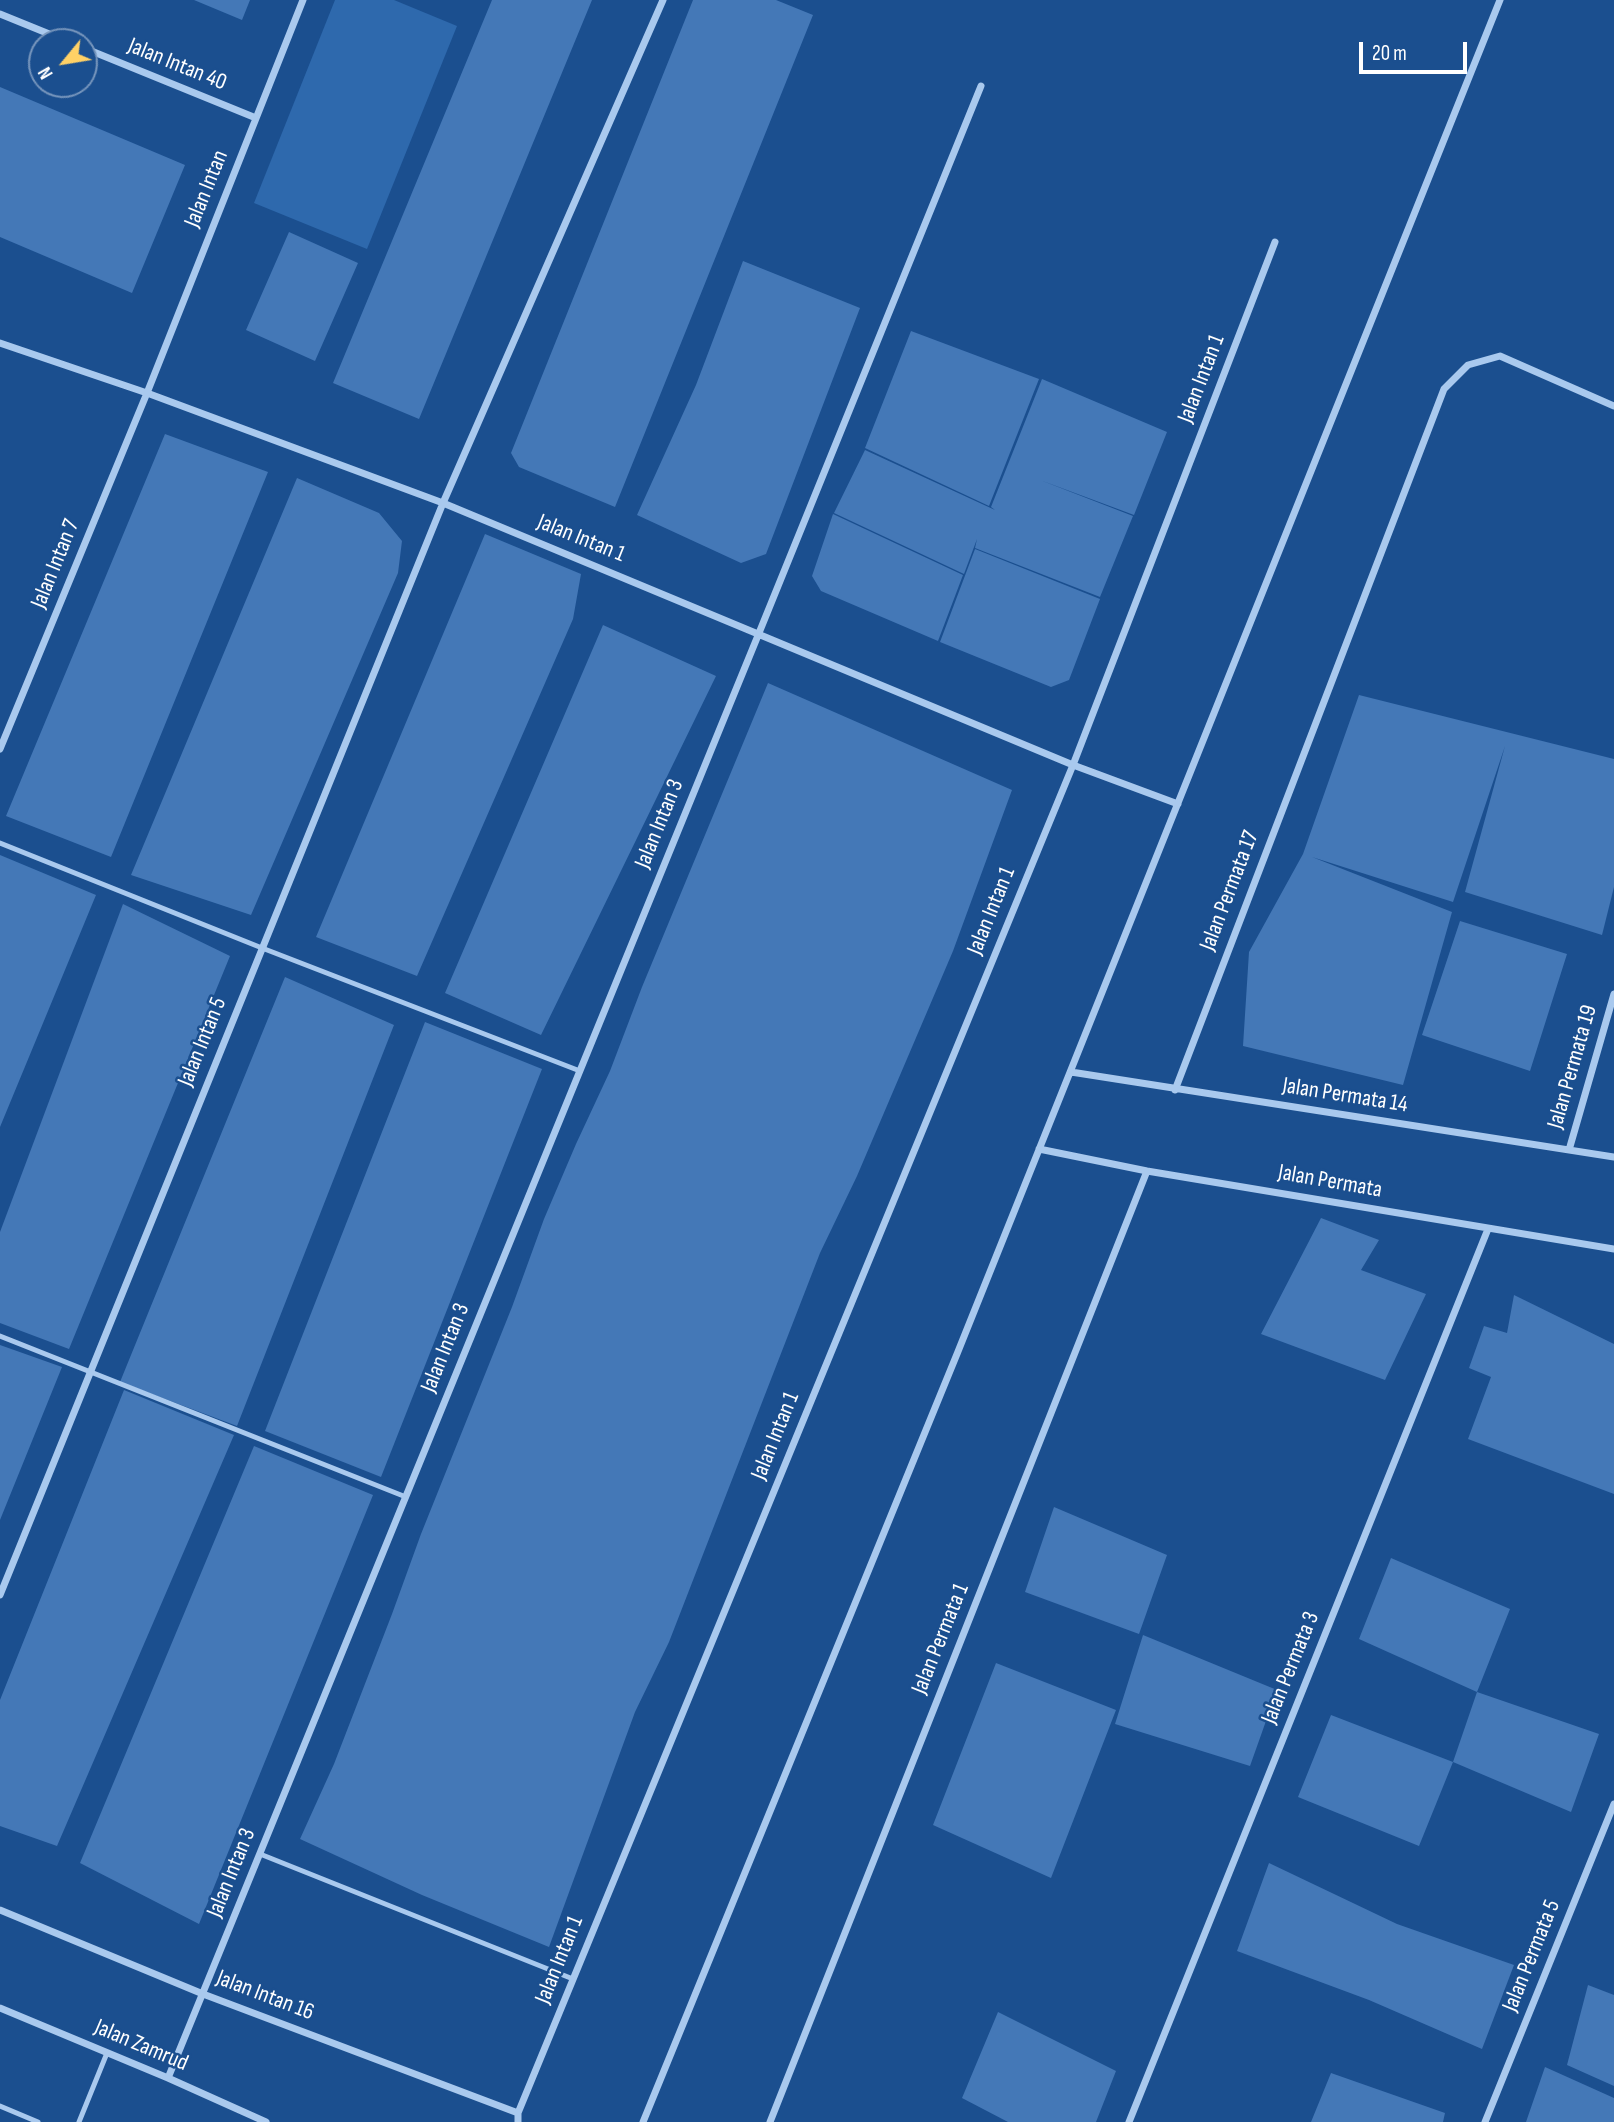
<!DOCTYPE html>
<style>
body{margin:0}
#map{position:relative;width:1614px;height:2122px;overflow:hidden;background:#1b4f8f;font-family:"Sofia Sans Condensed",sans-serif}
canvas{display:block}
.north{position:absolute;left:28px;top:28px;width:70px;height:70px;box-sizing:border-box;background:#1b4f8f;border:2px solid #7695bc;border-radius:50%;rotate:240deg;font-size:19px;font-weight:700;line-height:28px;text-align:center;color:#fff}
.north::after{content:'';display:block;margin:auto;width:24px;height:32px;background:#ffd166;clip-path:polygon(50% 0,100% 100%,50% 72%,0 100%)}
.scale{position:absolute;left:1359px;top:42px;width:108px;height:32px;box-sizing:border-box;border:4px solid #fff;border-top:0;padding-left:9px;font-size:21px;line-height:24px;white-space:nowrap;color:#fff;-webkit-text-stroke:5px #1b4f8f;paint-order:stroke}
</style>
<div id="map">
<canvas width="1614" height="2122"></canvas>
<div class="north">N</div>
<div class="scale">20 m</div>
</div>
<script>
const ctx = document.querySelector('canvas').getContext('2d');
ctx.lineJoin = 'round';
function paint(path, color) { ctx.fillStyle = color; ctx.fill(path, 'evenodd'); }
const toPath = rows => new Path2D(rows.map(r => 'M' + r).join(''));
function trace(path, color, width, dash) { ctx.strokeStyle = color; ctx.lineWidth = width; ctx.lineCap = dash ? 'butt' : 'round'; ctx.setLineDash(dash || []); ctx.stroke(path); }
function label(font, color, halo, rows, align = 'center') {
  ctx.font = font + ' "Sofia Sans Condensed",sans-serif'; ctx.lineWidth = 5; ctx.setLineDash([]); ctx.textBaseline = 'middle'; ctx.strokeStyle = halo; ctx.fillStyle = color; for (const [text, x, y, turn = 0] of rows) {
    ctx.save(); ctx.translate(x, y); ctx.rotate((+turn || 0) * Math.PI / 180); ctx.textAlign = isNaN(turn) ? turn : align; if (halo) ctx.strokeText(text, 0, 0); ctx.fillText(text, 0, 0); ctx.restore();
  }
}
paint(toPath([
 [335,0,394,0,457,26,367,249,254,203]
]), '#2e69ad');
paint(toPath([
 [194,0,250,0,242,20],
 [492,0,592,0,419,419,333,383],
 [693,0,776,0,813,15,615,507,519,467,511,453],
 [0,87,185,165,132,293,0,237],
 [289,232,358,263,315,361,246,330],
 [743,261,860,308,766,554,741,563,637,515,696,385],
 [911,331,1039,379,989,506,865,448],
 [1042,379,1167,432,1134,515,1040,480,1133,516,1100,597,975,548,977,539,964,574,834,513,865,450,995,510,991,507],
 [165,434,268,472,111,857,6,816],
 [297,478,379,513,402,541,398,573,251,915,131,875],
 [833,514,963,575,938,641,821,591,812,576],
 [485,534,581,574,573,619,417,976,316,937],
 [975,549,1100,599,1069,680,1051,687,940,642],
 [603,625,716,676,541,1035,445,993],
 [768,683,1012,790,953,951,857,1176,820,1253,669,1642,635,1712,549,1947,422,1895,300,1839,334,1764,392,1614,421,1534,512,1307,544,1219,576,1144,610,1071,642,987],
 [1359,695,1614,759,1614,887,1602,935,1465,892,1505,746,1453,902,1312,857,1452,912,1403,1085,1243,1046,1249,952,1303,854],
 [0,855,96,895,0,1127],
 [123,904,230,956,69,1349,0,1323,0,1232],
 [1460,921,1567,954,1530,1071,1422,1035],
 [285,977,394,1025,237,1426,120,1382],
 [425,1022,542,1069,381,1477,265,1431],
 [1321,1218,1379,1240,1361,1270,1426,1294,1385,1380,1261,1334],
 [1514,1295,1614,1344,1614,1494,1468,1439,1491,1377,1469,1368,1484,1326,1507,1333],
 [0,1345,62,1367,0,1520],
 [124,1390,234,1435,57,1846,0,1826,0,1700],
 [254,1446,373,1495,199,1924,80,1863],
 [1054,1507,1167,1555,1139,1634,1025,1592],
 [1391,1558,1510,1609,1477,1692,1599,1734,1571,1812,1453,1762,1477,1692,1359,1639],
 [1143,1635,1277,1690,1250,1766,1115,1724],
 [996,1663,1116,1710,1051,1878,933,1825],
 [1331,1715,1453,1762,1419,1846,1298,1797],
 [1269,1863,1397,1924,1514,1965,1482,2049,1369,2000,1237,1951],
 [1588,1985,1614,1995,1614,2086,1567,2065],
 [998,2012,1116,2071,1096,2122,1008,2122,962,2098],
 [1545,2067,1614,2098,1614,2122,1526,2122],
 [1331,2073,1445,2113,1443,2122,1311,2122]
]), '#4478b7');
trace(toPath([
 [0,843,262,948,580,1071],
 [0,1336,406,1497],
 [260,1854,573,1979],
 [0,2106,38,2122],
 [79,2122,107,2053]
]), '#a9c9ee', 5);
trace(toPath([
 [0,14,69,42],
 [84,48,256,118],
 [0,343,147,393,443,503,1073,765,1178,804],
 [0,749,147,393,303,0],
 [1071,1072,1614,1157],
 [1175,1090,1444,389,1468,365,1500,356,1614,406],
 [1039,1149,1147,1171,1614,1249],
 [1569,1150,1614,994],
 [0,1595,443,503,663,0],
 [0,1910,203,1994,518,2113],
 [0,2008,168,2078,266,2122],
 [168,2078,759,633,981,86],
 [518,2122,518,2113,1073,765,1275,242],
 [643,2122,957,1354,1500,0],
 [770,2122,1147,1171],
 [1129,2122,1488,1229],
 [1485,2122,1614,1804]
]), '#a9c9ee', 7);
label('23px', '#fff', '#1b4f8f', [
 ["Jalan Intan 40",177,65,22],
 ["Jalan Intan",207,189,-68],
 ["Jalan Intan 1",1202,379,-69],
 ["Jalan Intan 1",581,539,22],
 ["Jalan Intan 7",56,564,-68],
 ["Jalan Intan 3",660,824,-68],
 ["Jalan Permata 17",1230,891,-69],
 ["Jalan Intan 1",992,911,-68],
 ["Jalan Intan 5",203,1042,-68],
 ["Jalan Permata 19",1573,1067,-74],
 ["Jalan Permata 14",1345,1096,9],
 ["Jalan Permata",1330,1182,10],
 ["Jalan Intan 3",446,1348,-68],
 ["Jalan Intan 1",776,1436,-68],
 ["Jalan Permata 1",941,1639,-68],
 ["Jalan Permata 3",1291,1668,-68],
 ["Jalan Intan 3",232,1873,-68],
 ["Jalan Permata 5",1532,1956,-68],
 ["Jalan Intan 1",560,1960,-68],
 ["Jalan Intan 16",265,1996,21],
 ["Jalan Zamrud",141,2046,23]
]);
</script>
